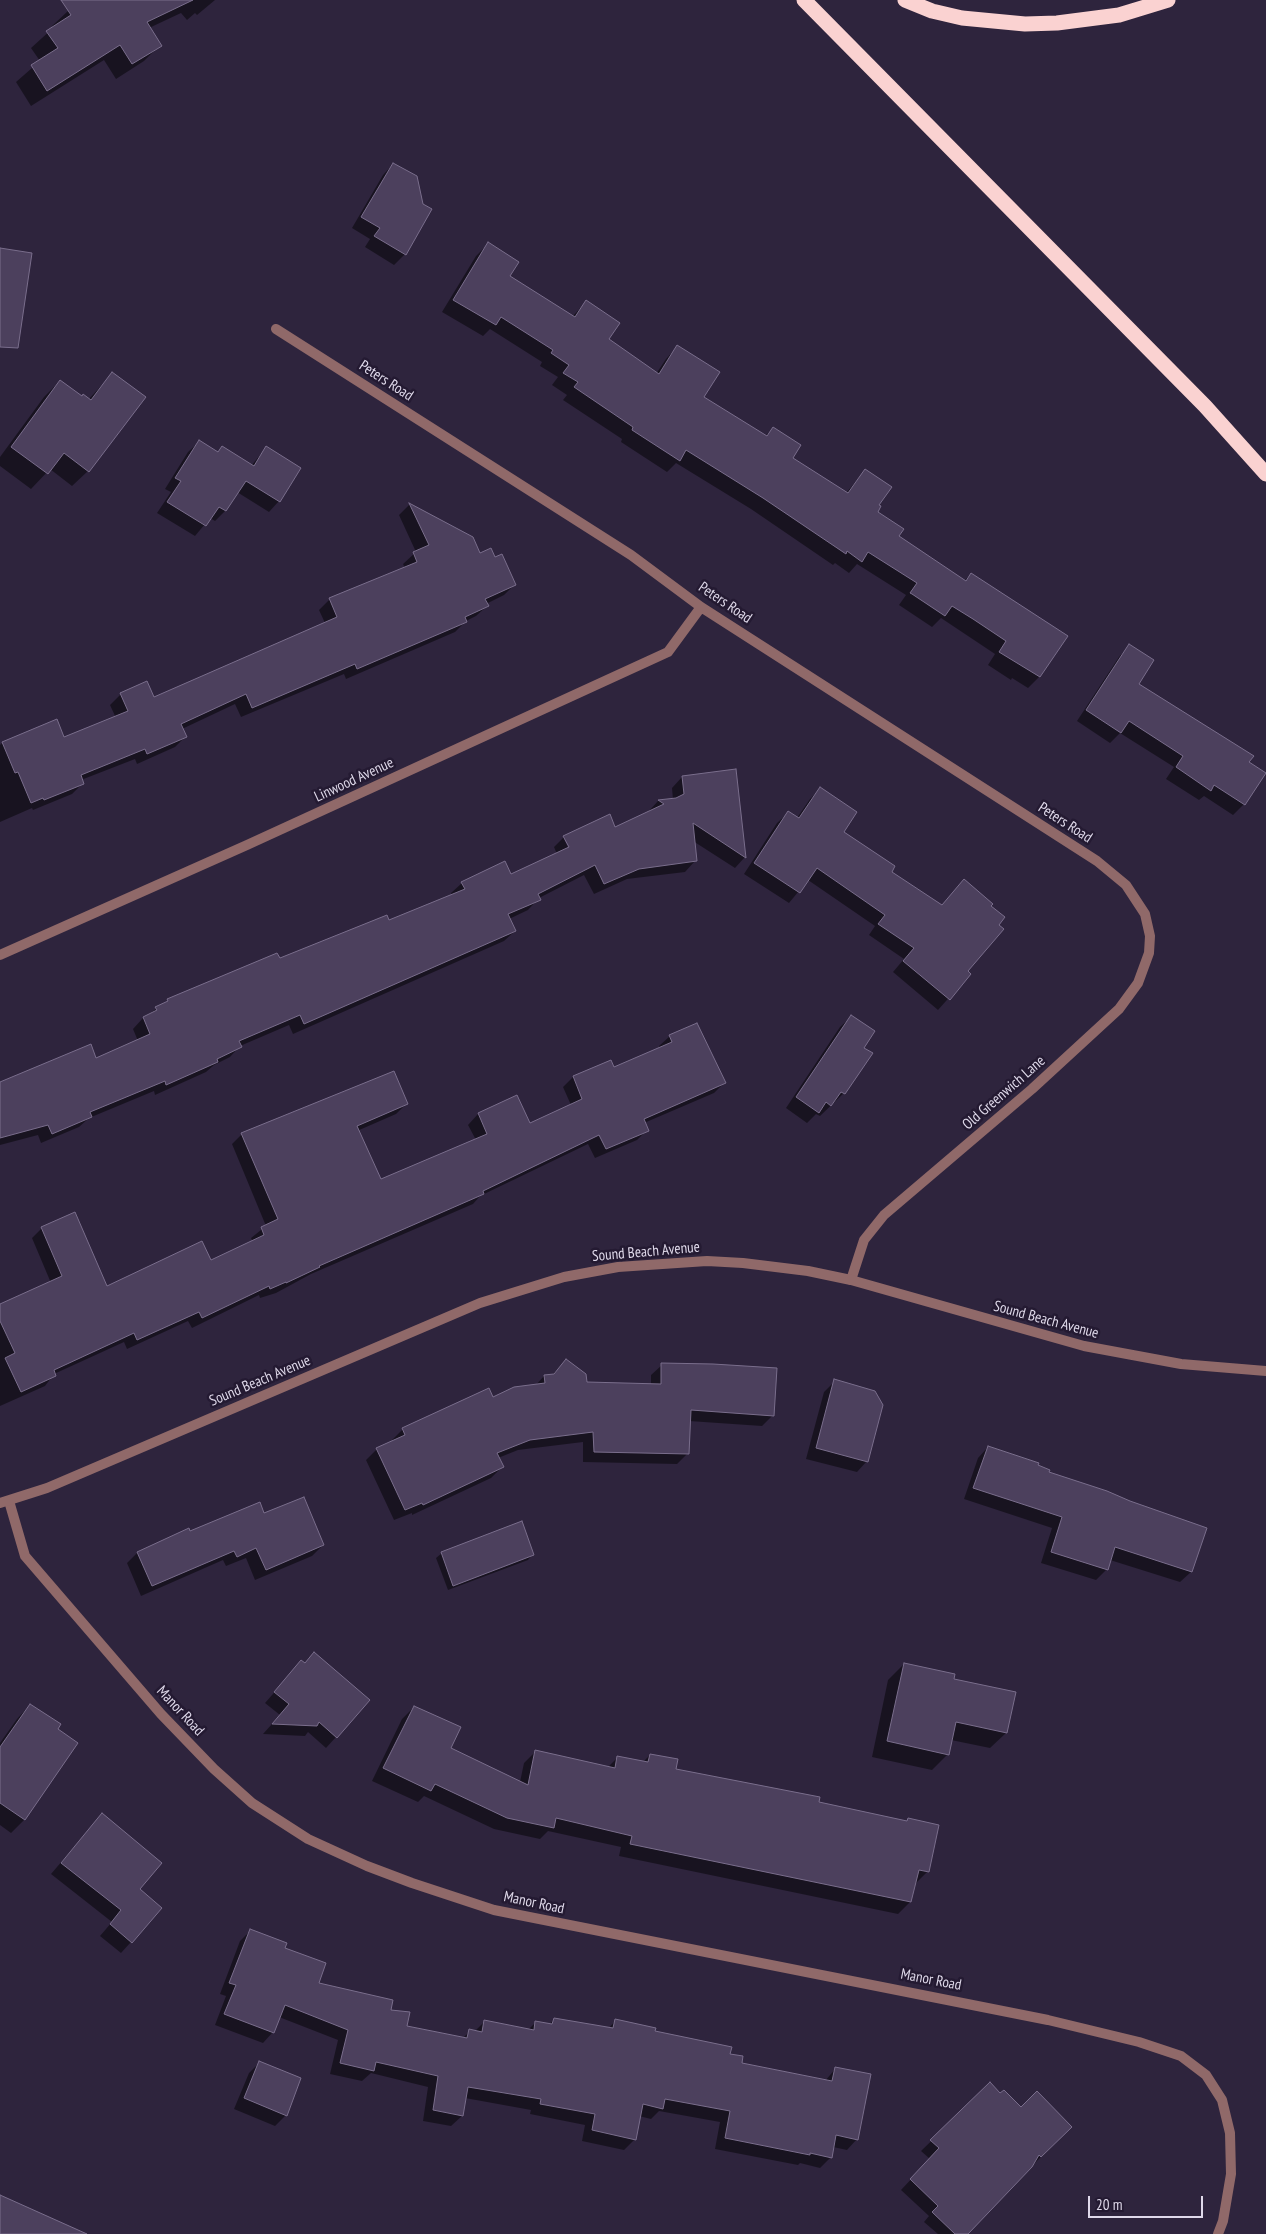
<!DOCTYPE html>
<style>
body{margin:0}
#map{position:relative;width:1266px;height:2234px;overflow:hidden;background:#2e243d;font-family:"PT Sans Narrow",sans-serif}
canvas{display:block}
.scale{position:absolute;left:1088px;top:2196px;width:115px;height:22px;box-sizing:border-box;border:2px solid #dfd9ea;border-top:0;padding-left:6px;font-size:15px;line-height:18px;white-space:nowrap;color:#dfd9ea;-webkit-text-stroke:4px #241a32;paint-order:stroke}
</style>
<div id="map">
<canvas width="1266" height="2234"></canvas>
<div class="scale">20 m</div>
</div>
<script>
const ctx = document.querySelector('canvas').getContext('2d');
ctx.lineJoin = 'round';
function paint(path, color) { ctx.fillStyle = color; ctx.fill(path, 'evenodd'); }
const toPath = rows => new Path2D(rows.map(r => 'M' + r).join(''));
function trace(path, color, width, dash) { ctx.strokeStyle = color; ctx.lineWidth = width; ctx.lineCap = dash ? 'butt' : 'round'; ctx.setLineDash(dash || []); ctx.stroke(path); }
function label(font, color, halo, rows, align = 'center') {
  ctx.font = font + ' "PT Sans Narrow",sans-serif'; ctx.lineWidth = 5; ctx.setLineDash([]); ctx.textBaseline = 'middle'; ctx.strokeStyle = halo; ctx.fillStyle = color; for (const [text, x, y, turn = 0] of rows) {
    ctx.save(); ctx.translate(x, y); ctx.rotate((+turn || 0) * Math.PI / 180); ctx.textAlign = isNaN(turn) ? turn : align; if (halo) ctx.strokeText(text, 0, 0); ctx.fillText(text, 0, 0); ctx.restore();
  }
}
paint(toPath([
 [85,0,215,0,197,15,195,13,187,20,181,13,149,28,160,45,144,61,116,79,104,60,31,106,16,82,40,61,31,48,53,28,52,26,68,11],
 [393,164,405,254,394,265,365,247,370,239,352,228,383,175],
 [488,244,508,276,572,317,586,302,607,339,656,374,666,359,677,347,703,397,765,436,774,428,791,458,846,493,865,471,877,506,876,512,897,537,964,581,971,574,1040,676,1028,688,1012,678,1011,680,988,665,995,654,941,618,932,627,899,605,906,595,857,564,849,573,835,563,833,565,751,509,676,463,667,472,621,442,622,439,563,400,567,395,552,385,558,377,540,366,542,362,490,329,483,336,442,312,476,256],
 [112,374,88,471,72,486,50,469,31,489,0,466,0,457,44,397,60,381,82,397,89,399],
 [199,442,217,453,222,448,251,466,266,448,279,501,269,512,237,492,225,511,215,521,210,518,195,536,157,513,171,492,165,489,188,452],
 [409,505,472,538,479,554,494,558,515,584,504,595,486,604,487,606,476,616,466,621,455,632,346,679,344,674,241,717,235,704,182,729,185,737,175,747,137,764,135,759,81,780,83,783,72,794,33,810,32,808,0,822,0,745,2,743,56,720,64,738,116,718,110,705,121,694,153,698,325,623,319,610,330,599,405,568,403,564,416,552,399,515],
 [1129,646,1137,685,1264,774,1244,804,1233,815,1204,796,1199,800,1166,779,1174,767,1120,733,1110,743,1077,721,1119,657],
 [682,777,745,857,735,868,693,841,695,861,685,872,627,879,594,894,584,875,539,898,528,910,509,919,515,931,504,941,293,1034,289,1025,240,1046,230,1057,214,1065,206,1072,155,1095,154,1091,89,1118,79,1127,41,1143,38,1135,0,1145,0,1109,96,1060,138,1041,133,1029,143,1018,168,1001,388,921,452,895,451,893,462,883,511,876,557,854,554,847,564,837,615,829,648,812,658,801,673,800,672,788],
 [564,839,567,839,573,853,571,854],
 [820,789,842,832,890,872,970,974,938,1010,893,972,904,959,869,935,875,926,808,880,789,903,744,874,777,823,788,813,797,818,810,799],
 [851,1017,862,1048,844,1093,820,1116,816,1114,807,1123,786,1108,840,1027],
 [670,1036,724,1083,714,1093,644,1123,647,1130,637,1140,595,1158,588,1144,480,1196,473,1204,311,1274,276,1293,260,1298,259,1295,192,1328,188,1321,127,1349,124,1342,54,1374,45,1386,0,1406,0,1305,51,1283,32,1238,42,1228,107,1288,211,1261,253,1242,251,1238,266,1226,232,1144,242,1134,352,1088,353,1090,406,1104,396,1114,357,1131,380,1181,476,1140,468,1125,478,1114,516,1097,529,1124,571,1105,563,1087,573,1077,610,1061,614,1069,660,1049,659,1046],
 [566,1361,586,1384,651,1385,651,1375,662,1365,773,1415,762,1426,689,1421,688,1453,677,1464,583,1462,583,1442,518,1450,498,1458,502,1467,491,1478,412,1515,412,1513,394,1520,366,1460,377,1449,393,1442,392,1440,403,1429,535,1386,544,1376,552,1375],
 [835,1381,867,1461,857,1472,806,1459,824,1392],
 [988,1447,1047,1473,1191,1572,1180,1582,1110,1560,1106,1570,1096,1580,1041,1563,1052,1528,964,1499,978,1458],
 [264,1515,323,1545,312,1556,255,1580,246,1558,226,1566,223,1560,141,1596,127,1563,137,1553],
 [442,1553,533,1554,528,1560,448,1590,436,1558],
 [301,1662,336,1737,326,1748,308,1732,305,1736,263,1734,280,1715,265,1703],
 [904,1664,952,1680,1006,1733,990,1748,951,1740,948,1754,932,1770,872,1757,888,1680],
 [30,1705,56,1730,76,1743,24,1820,11,1833,0,1825,0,1743,17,1719],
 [414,1707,449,1749,520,1782,524,1763,536,1751,608,1767,617,1758,642,1763,650,1755,675,1770,818,1803,928,1871,916,1883,910,1902,898,1914,619,1856,621,1847,548,1831,540,1839,494,1829,424,1796,418,1802,372,1781,402,1719],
 [92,1826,138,1890,131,1942,121,1953,100,1936,112,1922,51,1874],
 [251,1930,283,1948,317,1984,390,2011,405,2027,463,2038,470,2031,474,2032,484,2022,528,2030,536,2022,549,2025,554,2019,608,2029,616,2020,729,2055,741,2064,825,2081,836,2068,857,2139,847,2150,833,2147,831,2157,820,2168,800,2163,798,2165,715,2149,720,2122,659,2111,651,2119,639,2116,635,2139,624,2150,582,2141,585,2125,530,2114,531,2110,465,2098,462,2116,451,2126,423,2121,428,2087,371,2073,362,2081,330,2074,338,2040,279,2017,273,2032,263,2043,215,2025,226,1996,220,1994,240,1941],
 [259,2063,286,2115,275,2126,234,2109,249,2073],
 [990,2084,1000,2094,1021,2108,1070,2127,966,2234,938,2234,924,2222,929,2216,901,2190,930,2159,921,2151]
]), '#0007');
const building = toPath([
 [61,0,193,0,147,22,162,46,132,64,120,45,47,91,31,65,58,48,46,31,71,15,61,0],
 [393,163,417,176,423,204,432,209,406,255,374,236,380,228,361,217,393,163],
 [488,242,519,262,510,276,575,317,586,300,620,323,609,339,659,374,677,345,720,372,704,397,767,436,773,427,801,445,793,458,848,493,865,469,892,487,879,505,881,506,878,512,904,529,899,536,966,581,971,573,1068,636,1040,677,999,652,1006,641,973,619,952,606,945,616,912,594,910,593,917,583,868,552,862,562,847,551,846,554,763,498,686,450,680,461,632,430,633,427,574,387,578,382,563,373,569,365,551,353,553,350,501,317,496,325,453,300,488,242],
 [0,248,32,253,18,348,0,347,0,248],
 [112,372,146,397,89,472,64,453,48,474,11,447,60,380,82,396,83,394,91,400,112,372],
 [199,440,218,452,222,446,254,466,266,446,301,468,280,502,246,481,226,511,219,507,206,526,167,502,181,481,175,478,199,440],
 [409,503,473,537,480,553,491,548,495,557,502,554,516,585,485,599,489,606,465,617,467,622,357,669,355,664,252,708,246,694,181,724,187,737,147,754,145,749,81,775,84,784,44,800,43,798,31,803,18,772,15,773,2,742,57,719,64,737,128,711,120,693,147,681,154,697,337,617,329,598,417,562,413,552,429,545,409,503],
 [1129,644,1154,660,1139,684,1254,756,1249,762,1266,773,1245,805,1214,785,1211,791,1176,767,1183,756,1129,721,1121,733,1086,710,1129,644],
 [736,769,746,858,693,823,697,861,639,869,604,884,595,865,538,894,541,900,508,914,516,931,304,1024,300,1015,239,1041,242,1047,217,1059,218,1062,166,1085,165,1081,90,1112,92,1117,52,1134,48,1125,0,1138,0,1082,91,1044,96,1058,150,1034,143,1017,157,1010,155,1007,168,1001,167,999,277,953,280,958,387,915,389,920,465,889,461,882,505,861,511,874,569,847,563,836,610,814,615,827,664,804,658,800,676,798,684,794,682,776,736,769],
 [820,787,857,812,844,832,895,866,892,872,942,905,964,879,993,904,991,906,1005,917,999,925,1004,929,968,971,971,974,950,1000,903,961,914,948,878,924,885,915,817,868,800,893,754,863,788,811,799,818,820,787],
 [851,1015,875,1031,864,1048,873,1053,845,1094,841,1092,831,1106,826,1102,819,1113,796,1097,851,1015],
 [697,1023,726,1083,644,1119,649,1131,606,1149,599,1135,483,1191,484,1194,319,1266,320,1267,286,1283,286,1282,270,1289,269,1286,202,1318,199,1312,137,1340,134,1333,54,1370,56,1376,21,1392,5,1358,15,1353,0,1321,0,1304,62,1276,41,1227,75,1212,107,1286,202,1241,211,1260,264,1235,261,1227,278,1219,241,1133,394,1071,408,1104,357,1126,381,1179,487,1134,478,1113,517,1095,530,1123,582,1099,573,1076,611,1060,614,1067,672,1042,669,1035,697,1023],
 [566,1359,586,1374,587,1382,661,1384,661,1363,713,1364,777,1368,774,1416,691,1410,689,1454,594,1452,593,1432,530,1440,497,1453,504,1467,423,1505,422,1503,405,1510,376,1448,405,1435,402,1428,489,1388,493,1397,514,1387,545,1383,544,1375,554,1374,566,1359],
 [834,1379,875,1391,883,1405,868,1462,816,1448,834,1379],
 [988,1446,1039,1463,1038,1465,1050,1470,1049,1472,1107,1491,1130,1501,1207,1528,1192,1572,1115,1547,1108,1570,1051,1552,1062,1517,973,1488,988,1446],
 [304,1497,324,1545,266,1570,256,1548,237,1557,234,1551,152,1586,137,1552,189,1528,190,1531,260,1502,264,1513,304,1497],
 [522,1521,534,1555,453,1586,441,1552,522,1521],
 [314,1652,370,1700,337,1738,319,1722,317,1726,272,1724,289,1704,274,1692,301,1660,305,1663,314,1652],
 [904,1663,955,1674,954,1679,1016,1692,1007,1733,956,1722,949,1755,887,1741,904,1663],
 [30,1704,61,1724,58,1729,78,1743,25,1820,0,1803,0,1747,30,1704],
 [414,1706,461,1727,451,1748,528,1785,535,1750,615,1768,617,1756,648,1762,650,1754,678,1759,676,1769,820,1797,819,1802,907,1821,908,1818,939,1825,929,1872,919,1870,911,1902,630,1844,632,1836,556,1818,554,1828,507,1818,435,1784,431,1791,383,1768,414,1706],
 [102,1813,162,1863,140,1889,162,1908,132,1943,110,1924,121,1910,61,1863,102,1813],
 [250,1929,287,1943,285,1948,326,1963,319,1983,393,2000,391,2010,410,2012,407,2026,467,2038,469,2029,482,2032,484,2020,534,2030,535,2021,552,2024,554,2018,613,2028,615,2019,656,2028,655,2031,732,2047,730,2054,743,2056,742,2063,832,2081,835,2067,871,2074,858,2140,836,2135,832,2158,810,2153,810,2155,725,2138,730,2111,665,2099,663,2109,643,2104,636,2140,592,2130,595,2114,540,2104,541,2099,468,2087,463,2116,433,2110,438,2076,376,2062,374,2071,340,2063,348,2030,285,2005,274,2033,224,2014,236,1985,229,1983,250,1929],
 [259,2061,301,2078,287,2116,244,2098,259,2061],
 [990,2082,1000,2093,1004,2090,1021,2107,1037,2091,1072,2127,1041,2157,1039,2155,1032,2167,968,2234,955,2234,932,2212,938,2206,910,2179,939,2148,930,2140,990,2082],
 [0,2195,87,2234,0,2234,0,2195]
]);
paint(building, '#4c405d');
trace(building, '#7a6e8c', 1);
trace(toPath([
 [276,329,631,555,701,607,1097,861,1126,885,1145,914,1150,936,1149,953,1138,983,1119,1009,1032,1089,884,1215,864,1240,851,1280],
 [0,955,247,845,668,652,701,607],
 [9,1501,25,1556,161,1714,214,1769,252,1803,308,1839,367,1866,412,1883,494,1910,1048,2020,1139,2042,1181,2056,1206,2075,1222,2100,1230,2133,1231,2174,1223,2221,1218,2234]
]), '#906969', 10);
trace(toPath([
 [0,1503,47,1488,480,1303,564,1277,618,1267,707,1261,743,1263,808,1271,851,1280,1084,1346,1181,1364,1266,1371]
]), '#906969', 10);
trace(toPath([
 [804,0,1205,406,1266,474],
 [905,0,932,11,962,18,1025,24,1057,23,1119,15,1168,0]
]), '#fad2d1', 15);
label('15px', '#dfd9ea', '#241a32', [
 ["Peters Road",386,381,33],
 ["Peters Road",725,603,34],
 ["Linwood Avenue",354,780,-25],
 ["Peters Road",1065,823,33],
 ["Old Greenwich Lane",1004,1093,-41],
 ["Sound Beach Avenue",646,1252,-5],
 ["Sound Beach Avenue",1046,1320,15],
 ["Sound Beach Avenue",260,1381,-23],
 ["Manor Road",180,1711,47],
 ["Manor Road",534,1903,12],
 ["Manor Road",931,1980,11]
]);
</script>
